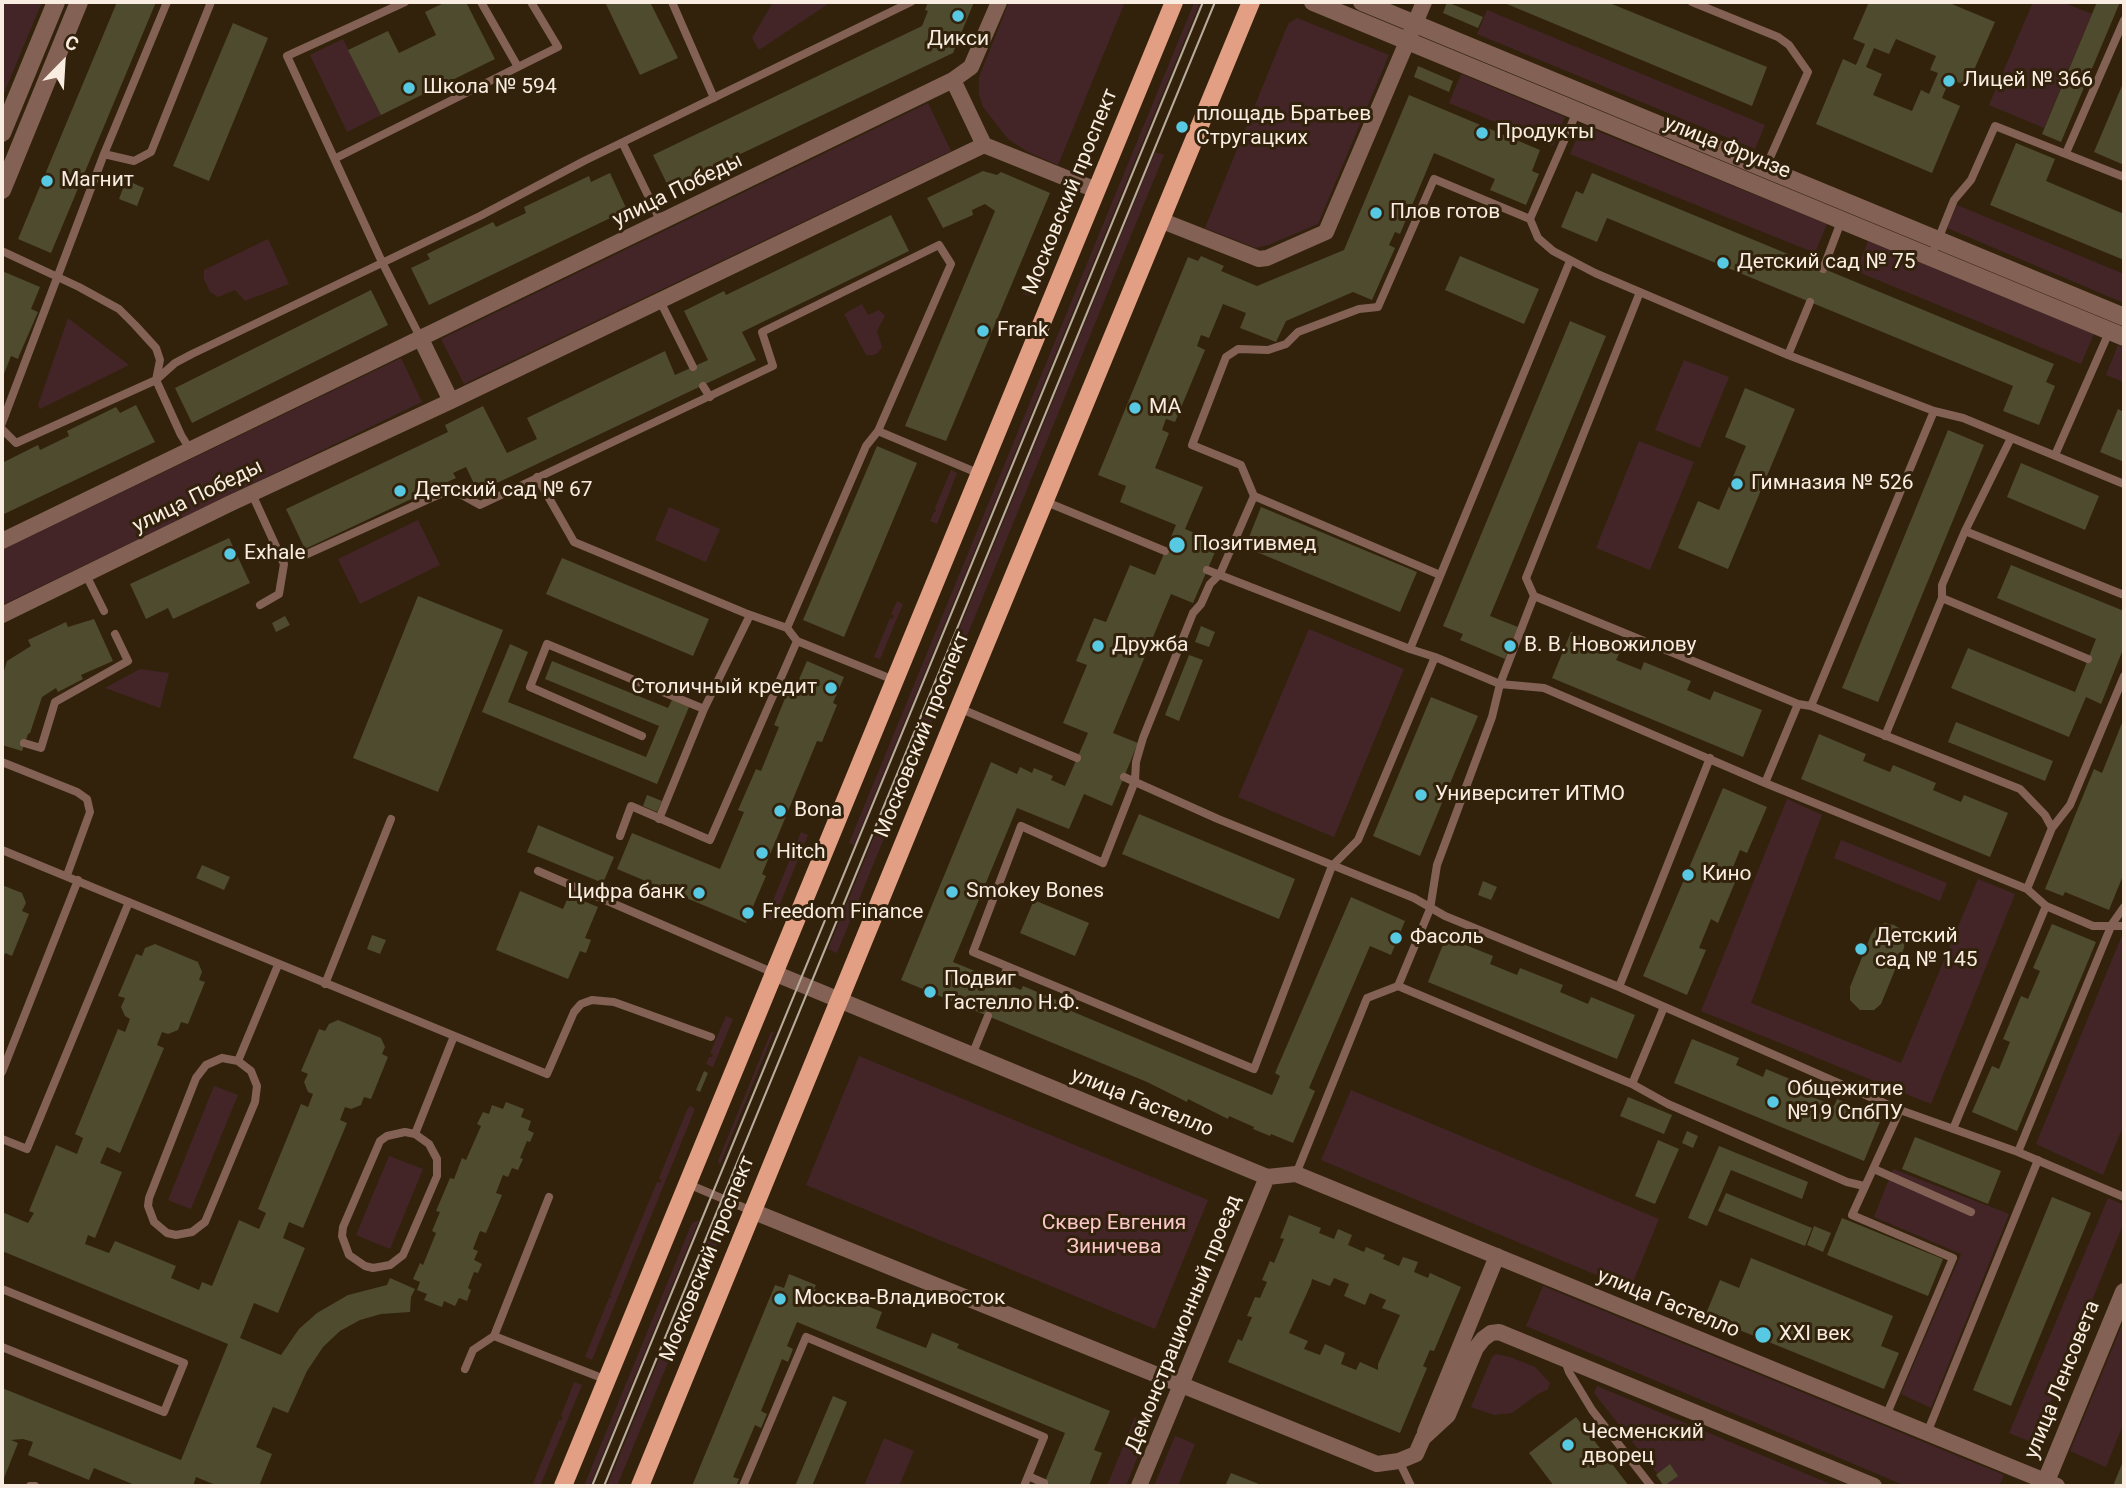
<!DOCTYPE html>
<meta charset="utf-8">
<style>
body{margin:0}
#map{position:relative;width:2126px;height:1488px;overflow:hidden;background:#32220c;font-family:Roboto,sans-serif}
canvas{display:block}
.frame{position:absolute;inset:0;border:4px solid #f8ede0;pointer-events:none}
.north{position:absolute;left:28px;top:28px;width:70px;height:70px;-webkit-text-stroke:5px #32220c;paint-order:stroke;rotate:24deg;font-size:19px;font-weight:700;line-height:28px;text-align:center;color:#f8ede0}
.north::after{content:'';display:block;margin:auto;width:24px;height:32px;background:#f8ede0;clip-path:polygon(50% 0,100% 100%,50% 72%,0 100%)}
</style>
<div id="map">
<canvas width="2126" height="1488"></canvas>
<div class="frame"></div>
<div class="north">С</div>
</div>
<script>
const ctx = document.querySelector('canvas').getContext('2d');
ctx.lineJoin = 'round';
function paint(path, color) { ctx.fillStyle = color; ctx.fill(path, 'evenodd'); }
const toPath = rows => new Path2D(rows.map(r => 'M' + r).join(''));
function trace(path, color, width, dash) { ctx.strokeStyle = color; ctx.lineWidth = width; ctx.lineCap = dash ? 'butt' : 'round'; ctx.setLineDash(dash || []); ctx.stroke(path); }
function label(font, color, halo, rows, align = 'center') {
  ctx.font = font + ' Roboto,sans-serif'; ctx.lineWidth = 6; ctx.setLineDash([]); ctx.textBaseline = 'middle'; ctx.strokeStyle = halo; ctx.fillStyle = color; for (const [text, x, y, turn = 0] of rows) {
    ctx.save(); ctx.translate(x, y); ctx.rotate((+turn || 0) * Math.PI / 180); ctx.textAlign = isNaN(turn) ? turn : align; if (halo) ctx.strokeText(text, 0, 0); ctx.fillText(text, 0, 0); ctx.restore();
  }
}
paint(toPath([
 [2,2,42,2,2,98],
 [773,2,831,2,759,50,752,38],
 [1009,2,1125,2,1058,165,1028,152,1008,139,983,107,979,94,979,77],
 [2033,2,2062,2,2092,14,2044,128,1989,105],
 [1194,3,1199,5,854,845,849,843],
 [1487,10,1765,125,1755,149,1477,34],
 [1297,18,1389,55,1318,224,1268,245,1256,248,1205,228,1286,29,1289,23],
 [343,39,381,115,347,132,310,55],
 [1461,74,1565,117,1553,146,1449,103],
 [928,103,951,151,464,384,441,339],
 [1582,125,1827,224,1815,253,1570,154],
 [1155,152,1164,155,837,953,828,949],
 [1957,205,2124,274,2124,303,1947,228],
 [1055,216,1062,219,1030,296,1023,294,1027,284,1030,284,1029,280],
 [268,239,289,284,245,301,235,290,218,297,210,292,204,279,204,270],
 [1868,241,2094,334,2081,364,1856,271],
 [862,304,868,315,879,310,885,316,877,331,882,347,878,353,873,355,866,355,844,314],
 [68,318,129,365,40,409,38,405],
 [2118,345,2124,348,2124,382,2106,375],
 [401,358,422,402,2,605,2,550],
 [1684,360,1729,377,1700,448,1655,430],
 [1639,441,1694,462,1650,570,1596,548],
 [951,470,957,473,937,524,930,521,934,512,936,512,935,508],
 [669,507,720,529,706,562,655,540],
 [418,520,440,565,360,604,338,559],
 [897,601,903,604,880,659,874,657,890,618,892,619,894,616,891,614],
 [1309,629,1404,669,1334,837,1238,797],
 [140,669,169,673,160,708,105,688],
 [1787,799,1822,815,1751,1003,1901,1063,1978,879,2015,894,1931,1104,1701,1011],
 [801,832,808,835,773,921,766,918,768,912,771,913,772,909,770,908],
 [1841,840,1947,883,1940,901,1834,858],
 [2123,933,2124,1124,2103,1175,2036,1144],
 [726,1016,733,1019,713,1067,706,1064,709,1057,712,1057,713,1054,710,1053],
 [771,1032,774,1032,720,1165,718,1161],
 [859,1056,1208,1200,1155,1329,806,1185],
 [214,1086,238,1095,191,1209,168,1200],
 [1351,1090,1659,1219,1630,1289,1321,1160],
 [690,1106,695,1109,592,1360,585,1357,609,1298,612,1297,610,1295,657,1182,660,1183,661,1180,659,1178,687,1110],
 [389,1156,423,1169,390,1249,356,1235],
 [1893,1169,2009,1214,1931,1408,1901,1394,1961,1254,1874,1217],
 [2108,1198,2124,1205,2124,1222,2034,1443,2009,1433],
 [699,1220,590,1486,584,1486,692,1223],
 [714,1225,722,1232,617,1486,607,1486],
 [1543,1286,2004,1475,1999,1486,1906,1486,1526,1326],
 [2124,1320,2124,1422,2106,1467,2070,1451],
 [1496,1354,1510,1357,1535,1367,1550,1383,1548,1389,1538,1394,1512,1413,1494,1415,1471,1407,1492,1357],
 [574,1382,582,1385,540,1486,532,1486,559,1420,561,1421,563,1417,561,1416],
 [1597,1386,1835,1486,1667,1486,1594,1393],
 [1135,1417,1151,1424,1126,1486,1107,1486],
 [1175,1436,1195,1444,1178,1486,1154,1486],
 [884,1438,914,1451,899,1486,864,1486]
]), '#432528');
paint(toPath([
 [117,2,156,2,51,253,18,239],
 [446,2,466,2,495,59,381,115,348,50,388,31,399,53,436,35,425,12],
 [605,2,650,2,678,58,640,75],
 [928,2,974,2,953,53,669,188,653,155,922,26,928,11,925,10],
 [1447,2,1483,17,1478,28,1443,13],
 [1502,2,1607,2,1767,67,1752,106],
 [1869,2,1947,2,1995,22,1967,86,1950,79,1942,98,1960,106,1932,173,1816,124,1843,59,1856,65,1865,44,1853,39],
 [1896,39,1936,56,1930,70,1938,73,1929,94,1921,90,1912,111,1873,95,1882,74,1866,67,1874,48,1889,54],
 [2097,2,2120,2,2061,142,2042,134],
 [233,23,268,38,209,181,173,166],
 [1418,66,1453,81,1449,92,1414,77],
 [2124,81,2124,165,2094,152],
 [1409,95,1540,150,1532,171,1539,174,1526,205,1490,190,1495,179,1434,153,1400,234,1395,232,1389,245,1395,248,1372,300,1353,292,1286,321,1276,342,1240,328,1246,313,1223,304,1209,338,1201,335,1197,346,1205,350,1175,422,1166,419,1162,430,1169,433,1155,468,1203,487,1185,529,1219,543,1193,603,1171,594,1113,733,1138,743,1112,806,1084,794,1069,829,1017,808,953,962,1021,990,1023,986,1066,1004,1064,1008,1272,1095,1280,1076,1275,1073,1351,897,1405,921,1391,955,1370,946,1309,1088,1315,1091,1293,1143,1271,1134,1270,1136,1253,1129,1254,1127,1229,1116,1228,1119,1188,1099,1187,1102,1147,1082,901,980,991,762,1017,774,1020,767,1032,773,1034,768,1053,776,1051,780,1065,786,1088,733,1063,723,1087,665,1076,661,1094,618,1106,622,1130,565,1155,575,1176,525,1120,502,1126,486,1098,475,1188,257,1198,261,1201,256,1224,266,1221,271,1257,286,1344,250],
 [2016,143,2055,159,2046,181,2124,214,2124,260,1990,205],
 [983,171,997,175,1001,172,1050,193,946,441,905,426,995,211,985,204,972,210,973,215,943,228,927,198],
 [610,173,627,210,429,305,411,268,430,259,427,254,493,222,496,227,526,213,524,207,589,176,591,182],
 [1592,173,2054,364,2046,382,2055,386,2039,425,2003,411,2013,386,1607,218,1597,242,1561,227,1576,191,1583,194],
 [126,180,144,188,137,206,119,199],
 [891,215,909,251,742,332,756,360,478,492,466,467,453,473,456,478,305,549,286,509,448,432,445,425,483,406,507,453,537,439,527,418,665,351,675,375,708,360,684,311,724,291,726,295],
 [1460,256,1539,289,1524,324,1445,290],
 [2,271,40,287,31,309,38,312,19,356,18,359,11,356,2,379],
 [371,290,388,325,192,423,175,388],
 [1570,321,1606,336,1490,616,1518,627,1505,659,1460,640,1463,634,1443,626],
 [1745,388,1795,409,1728,569,1678,548,1698,501,1719,510,1746,446,1725,437],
 [136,405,155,442,2,515,2,463,38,445,40,450,69,436,67,431,116,407,120,413],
 [2118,409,2124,412,2124,462,2100,452],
 [1948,430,1984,445,1878,702,1842,688],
 [877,446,917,463,844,637,803,620],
 [2021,463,2099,496,2085,530,2007,497],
 [1261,507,1417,572,1400,612,1245,547],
 [229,538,250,583,173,619,168,608,146,619,130,584],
 [562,558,709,619,693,656,546,594],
 [2011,565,2124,611,2124,647,2101,704,2086,697,2069,737,1951,688,1968,648,2075,692,2096,639,1997,598],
 [418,596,503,630,438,792,353,758],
 [285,616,290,625,276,632,272,623],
 [94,619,113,661,81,675,83,679,58,692,56,688,42,697,30,733,28,734,22,751,2,745,2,677,7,661,31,646,28,640,66,622,68,627],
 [1201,626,1215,632,1209,647,1195,642],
 [1571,632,1620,652,1616,660,1641,670,1644,662,1691,681,1687,690,1710,700,1714,691,1762,710,1743,757,1552,678],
 [510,644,528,652,508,702,646,757,659,726,545,679,552,661,668,708,672,700,689,707,657,784,482,712],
 [1189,655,1203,660,1179,721,1165,715],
 [807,661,844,677,833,703,837,705,822,742,817,741,762,874,766,876,746,923,617,869,632,833,720,869,744,812,738,810,756,769,761,771,779,727,774,725,791,684,796,686],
 [1431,697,1478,716,1420,856,1373,836],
 [2124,718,2124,873,2109,910,2065,892,2063,896,2045,889,2094,769,2102,773],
 [1956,722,2053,761,2045,781,1948,742],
 [1819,734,1866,754,1863,761,1890,772,1893,765,1936,783,1933,790,1961,802,1964,795,2008,813,1990,857,1801,779],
 [1723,788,1767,807,1747,853,1740,850,1729,877,1736,880,1718,923,1711,919,1699,948,1706,950,1687,995,1643,976],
 [647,795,662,801,657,812,643,806],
 [1139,814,1295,879,1279,919,1122,854],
 [538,825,614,857,603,883,527,852],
 [202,865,230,877,224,890,196,878],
 [1483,881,1497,887,1491,900,1478,895],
 [2,885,22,893,26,903,22,911,29,914,12,956,5,953,2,962],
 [520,891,563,909,569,895,598,907,585,938,591,940,586,953,580,951,568,979,496,950],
 [1034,900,1089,923,1075,956,1020,933],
 [1885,923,1894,925,1902,930,1905,939,1904,948,1881,1004,1874,1010,1860,1010,1850,1000,1850,987,1871,935,1876,927],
 [2052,924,2096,942,2017,1131,1972,1112,1992,1066,1999,1069,2010,1042,2003,1039,2021,996,2028,999,2040,971,2033,968],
 [372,935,386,940,380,954,367,949],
 [1446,937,1493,956,1490,964,1517,975,1520,968,1563,985,1560,992,1588,1004,1591,997,1635,1015,1617,1059,1428,982],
 [155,944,198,962,202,972,199,980,205,982,188,1024,181,1022,178,1030,168,1034,162,1032,157,1045,164,1048,120,1153,107,1147,100,1163,122,1172,95,1238,88,1235,85,1244,109,1253,115,1241,176,1266,171,1278,199,1290,202,1282,212,1286,239,1220,259,1229,266,1213,258,1209,301,1104,308,1107,313,1094,308,1092,304,1082,308,1074,301,1071,319,1029,325,1031,329,1024,338,1020,381,1038,385,1047,382,1054,388,1057,371,1099,364,1097,361,1105,351,1109,345,1107,340,1120,347,1123,303,1228,289,1222,283,1238,305,1248,278,1313,254,1303,240,1338,281,1355,299,1329,317,1313,348,1295,387,1285,390,1278,415,1289,411,1297,410,1312,381,1314,360,1320,340,1331,323,1347,307,1371,288,1413,273,1407,256,1447,272,1454,259,1486,218,1486,196,1477,193,1486,137,1486,94,1468,89,1480,28,1455,33,1442,23,1439,11,1440,18,1443,2,1483,2,1388,181,1460,228,1344,2,1251,2,1212,28,1223,34,1213,29,1211,56,1145,77,1154,83,1138,75,1134,118,1029,125,1032,130,1019,125,1016,121,1007,125,998,118,996,136,954,142,956,145,948],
 [1692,1039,1739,1058,1736,1065,1763,1077,1766,1069,1809,1087,1806,1094,1834,1106,1837,1099,1882,1117,1864,1161,1674,1083],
 [704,1071,708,1073,700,1092,696,1090],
 [1628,1097,1672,1115,1664,1134,1620,1116],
 [506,1102,524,1109,521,1117,531,1121,528,1130,534,1133,530,1142,527,1141,520,1158,523,1159,518,1170,512,1168,508,1177,503,1175,496,1193,502,1195,486,1233,480,1231,473,1249,478,1251,474,1260,482,1264,478,1273,474,1272,468,1288,471,1290,467,1301,459,1298,455,1306,444,1301,442,1307,424,1300,427,1294,417,1290,420,1282,413,1279,420,1263,423,1265,436,1233,432,1231,440,1212,436,1211,450,1178,454,1179,462,1158,466,1160,481,1126,477,1124,483,1112,489,1114,492,1105,503,1109],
 [1687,1131,1698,1136,1693,1148,1682,1143],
 [1915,1137,2001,1171,1988,1204,1902,1169],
 [1658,1140,1679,1149,1655,1204,1635,1196],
 [1719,1146,1808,1182,1802,1199,1731,1170,1707,1226,1688,1218],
 [1726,1193,1812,1228,1805,1246,1718,1211],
 [2052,1197,2091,1213,2011,1406,1973,1390],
 [1289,1215,1321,1228,1319,1233,1334,1239,1338,1229,1352,1235,1348,1245,1364,1252,1366,1247,1385,1255,1383,1259,1399,1266,1403,1257,1418,1262,1414,1272,1428,1278,1430,1273,1461,1287,1434,1351,1430,1350,1423,1366,1427,1368,1400,1433,1228,1362,1238,1339,1242,1341,1252,1317,1247,1316,1255,1297,1260,1298,1267,1282,1262,1280,1270,1261,1274,1263,1284,1239,1280,1238],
 [1334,1278,1349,1284,1344,1296,1365,1305,1370,1293,1386,1300,1382,1308,1400,1315,1378,1364,1378,1370,1360,1362,1356,1370,1341,1364,1345,1353,1325,1344,1320,1355,1304,1349,1308,1341,1289,1333,1311,1284,1312,1279,1330,1286],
 [1842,1218,1943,1259,1928,1296,1827,1255],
 [1814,1226,1831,1233,1823,1252,1807,1245],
 [1751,1258,1893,1316,1881,1346,1899,1353,1884,1389,1705,1316,1720,1280,1739,1288],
 [789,1274,816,1285,814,1289,853,1305,855,1301,882,1312,876,1328,883,1331,926,1348,932,1333,959,1344,957,1348,1110,1411,1094,1450,1102,1453,1089,1486,1043,1486,1065,1433,797,1322,787,1346,793,1349,788,1362,782,1359,761,1411,767,1414,761,1428,755,1425,733,1477,739,1479,736,1486,692,1486,775,1285,784,1288],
 [833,1396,847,1402,812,1486,795,1486],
 [1576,1417,1629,1486,1554,1486,1529,1453],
 [2124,1459,2124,1486,2113,1486],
 [1670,1464,1678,1476,1664,1486,1656,1475],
 [1231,1473,1264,1486,1225,1486]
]), '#4f4b2e');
trace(toPath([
 [405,2,287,56,382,262,421,339],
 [481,2,518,67],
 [672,2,714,98],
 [1692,2,1778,37,1789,45,1808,72,1765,169],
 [1578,109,1530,219,1538,238,1553,251,1595,273,1788,355,1934,411,1963,418,2124,484],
 [623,144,661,222],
 [2066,153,2124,20],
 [104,154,134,161,151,152,211,2],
 [336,158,558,47,531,2],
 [2,251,79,287,119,309,135,325,156,348,160,360,156,380,181,435,191,451],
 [1931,257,1954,200,1971,180,1995,126,2124,177],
 [1823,269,1842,219],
 [660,301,693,367],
 [1788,355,1810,302],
 [703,386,710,397],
 [2,423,104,154,167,2],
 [2,429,16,443,156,380,175,363,192,354,480,216,584,161,911,2],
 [878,431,980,474],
 [2055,455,2110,330],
 [537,477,574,542,745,613,787,628],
 [252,494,284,564,279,594,260,605],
 [1254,496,1440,575],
 [1044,501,1165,551],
 [1965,531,2124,595],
 [305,555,451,489,480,505,773,366,762,332,939,245,951,264,878,431,866,446,787,628,797,641,894,680],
 [1207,570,1410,649,1435,657,1500,684,1544,688,1765,783,2027,889,2046,906,2093,926,2124,926],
 [86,575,104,611],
 [1534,596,1798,704,1811,706,2020,789,2045,815,2052,828],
 [1942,598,2088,659],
 [1410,649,1570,261],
 [1435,657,1358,840,1332,866,1254,1069,973,952,1021,826,1103,863,1135,781,1136,762,1143,738,1193,613,1201,604,1210,584,1220,574,1254,496,1241,465,1192,445,1226,357,1238,349,1268,350,1286,344,1298,332,1359,309,1378,307,1434,179,1530,219],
 [1811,706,1934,411],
 [959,708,1077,758],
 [642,736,530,687,547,644,704,709],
 [1885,736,1942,598,1942,585,1965,531,2011,438],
 [24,743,41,748,55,702,128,661,115,634],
 [2,762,77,792,87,799,90,812,67,875],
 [1124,777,1218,819,1414,898,1445,916,1619,987,1900,1110,2018,1152,2124,1197],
 [1765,783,1798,704],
 [659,819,704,709,750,615],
 [620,836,631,806,710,840,797,641],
 [2,850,547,1074,574,1012,581,1004,592,1000,614,1002,711,1037],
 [538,871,774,973],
 [2027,889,2052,828,2070,805,2124,676],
 [1002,982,1007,968],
 [325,984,391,819],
 [1398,986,1430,909,1437,865,1492,717,1500,684,1534,596,1526,578,1640,292],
 [1619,987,1710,758],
 [972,1055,988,1016],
 [222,1058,238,1061,251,1071,257,1086,255,1102,205,1222,192,1232,176,1235,167,1233,154,1222,148,1206,149,1198,196,1078,206,1065,222,1058],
 [238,1061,278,965],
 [2,1072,78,880],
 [1632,1084,1664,1007],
 [1953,1129,2046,906],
 [405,1132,415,1134,429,1144,437,1159,437,1176,403,1255,390,1265,373,1268,365,1266,349,1255,342,1236,343,1227,380,1141,387,1136,405,1132],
 [415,1134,454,1036],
 [2,1139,27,1149,129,902],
 [2018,1152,2112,924,2124,907],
 [1874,1169,1971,1212],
 [1296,1174,1367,998,1398,986,1632,1084,1668,1104,1847,1182,1864,1186],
 [688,1184,752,1211],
 [2,1289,184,1363,164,1412,2,1347],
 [494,1336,607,1380],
 [1565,1361,1569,1372,1592,1410,1651,1486],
 [465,1369,473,1350,494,1336,549,1197],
 [1886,1416,1953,1258,1852,1215,1900,1110],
 [1927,1433,2038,1160],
 [1399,1461,1411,1486],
 [1028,1476,1044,1483],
 [30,1486,35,1486],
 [743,1486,806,1337,1044,1437,1024,1486]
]), '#836255', 8);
trace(toPath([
 [953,80,984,145,1096,190],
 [1160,220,1259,259,1267,258,1326,232,1424,2],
 [421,339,451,401],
 [2,541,953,80,971,67,999,2],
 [2,615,229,504,451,401,984,145],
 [774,973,1267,1177,1296,1174,2057,1486],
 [752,1211,1377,1464,1399,1461,1416,1454,1423,1438,1448,1415,1476,1348,1483,1339,1491,1333,1499,1332,1874,1486],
 [1425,1432,1497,1256],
 [1139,1486,1267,1177]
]), '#836255', 16);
trace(toPath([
 [1313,2,2124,337],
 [1362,2,2124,317],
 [2,133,56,2],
 [2,190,79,2],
 [2044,1486,2124,1292]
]), '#836255', 18);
trace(toPath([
 [563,1486,1174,2],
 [640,1486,959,708,1251,2]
]), '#e29f83', 18);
trace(toPath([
 [592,1486,1203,2],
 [604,1486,1215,2]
]), '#b8ab9b', 2);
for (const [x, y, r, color] of [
 [958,16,7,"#58c9e3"],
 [1949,81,7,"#58c9e3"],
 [409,88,7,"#58c9e3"],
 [1182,127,7,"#58c9e3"],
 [1482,133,7,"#58c9e3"],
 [47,181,7,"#58c9e3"],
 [1376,213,7,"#58c9e3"],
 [1723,263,7,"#58c9e3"],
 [983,331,7,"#58c9e3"],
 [1135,408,7,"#58c9e3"],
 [1737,484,7,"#58c9e3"],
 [400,491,7,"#58c9e3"],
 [1177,545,9,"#58c9e3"],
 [230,554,7,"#58c9e3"],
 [1098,646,7,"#58c9e3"],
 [1510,646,7,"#58c9e3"],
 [831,688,7,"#58c9e3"],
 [1421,795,7,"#58c9e3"],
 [780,811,7,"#58c9e3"],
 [762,853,7,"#58c9e3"],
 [1688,875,7,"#58c9e3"],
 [952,892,7,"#58c9e3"],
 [699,893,7,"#58c9e3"],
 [748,913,7,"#58c9e3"],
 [1396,938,7,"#58c9e3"],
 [1861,949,7,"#58c9e3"],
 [930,992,7,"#58c9e3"],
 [1773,1102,7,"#58c9e3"],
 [780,1299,7,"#58c9e3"],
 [1763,1335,9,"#58c9e3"],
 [1568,1445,7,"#58c9e3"]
]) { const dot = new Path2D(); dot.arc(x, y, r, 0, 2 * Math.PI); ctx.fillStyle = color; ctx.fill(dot); trace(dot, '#32220c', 2.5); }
label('21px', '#f8ede0', '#32220c', [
 ["Дикси",958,40,"center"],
 ["Лицей № 366",1963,81],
 ["Школа № 594",423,88],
 ["площадь Братьев",1196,115],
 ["Стругацких",1196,139],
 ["Продукты",1496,133],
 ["Магнит",61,181],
 ["Плов готов",1390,213],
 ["Детский сад № 75",1737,263],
 ["Frank",997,331],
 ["MA",1149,408],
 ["Гимназия № 526",1751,484],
 ["Детский сад № 67",414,491],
 ["Позитивмед",1193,545],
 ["Exhale",244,554],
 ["Дружба",1112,646],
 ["В. В. Новожилову",1524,646],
 ["Столичный кредит",817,688,"right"],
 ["Университет ИТМО",1435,795],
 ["Bona",794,811],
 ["Hitch",776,853],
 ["Кино",1702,875],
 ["Smokey Bones",966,892],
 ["Цифра банк",685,893,"right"],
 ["Freedom Finance",762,913],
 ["Детский",1875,937],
 ["сад № 145",1875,961],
 ["Фасоль",1410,938],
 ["Подвиг",944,980],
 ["Гастелло Н.Ф.",944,1004],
 ["Общежитие",1787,1090],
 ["№19 СпбПУ",1787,1114],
 ["Москва-Владивосток",794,1299],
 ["XXI век",1779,1335],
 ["Чесменский",1582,1433],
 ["дворец",1582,1457]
], 'left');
label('21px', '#f8ede0', '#32220c', [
 ["улица Фрунзе",1727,148,22],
 ["улица Победы",678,191,-26],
 ["Московский проспект",1071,192,-68],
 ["улица Победы",198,497,-26],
 ["Московский проспект",923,735,-68],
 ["улица Гастелло",1142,1103,22],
 ["Московский проспект",708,1259,-68],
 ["улица Гастелло",1668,1304,22],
 ["Демонстрационный проезд",1184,1324,-68],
 ["улица Ленсовета",2063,1380,-68]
]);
label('21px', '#fbc6c9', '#32220c', [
 ["Сквер Евгения",1114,1224],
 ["Зиничева",1114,1248]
]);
</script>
